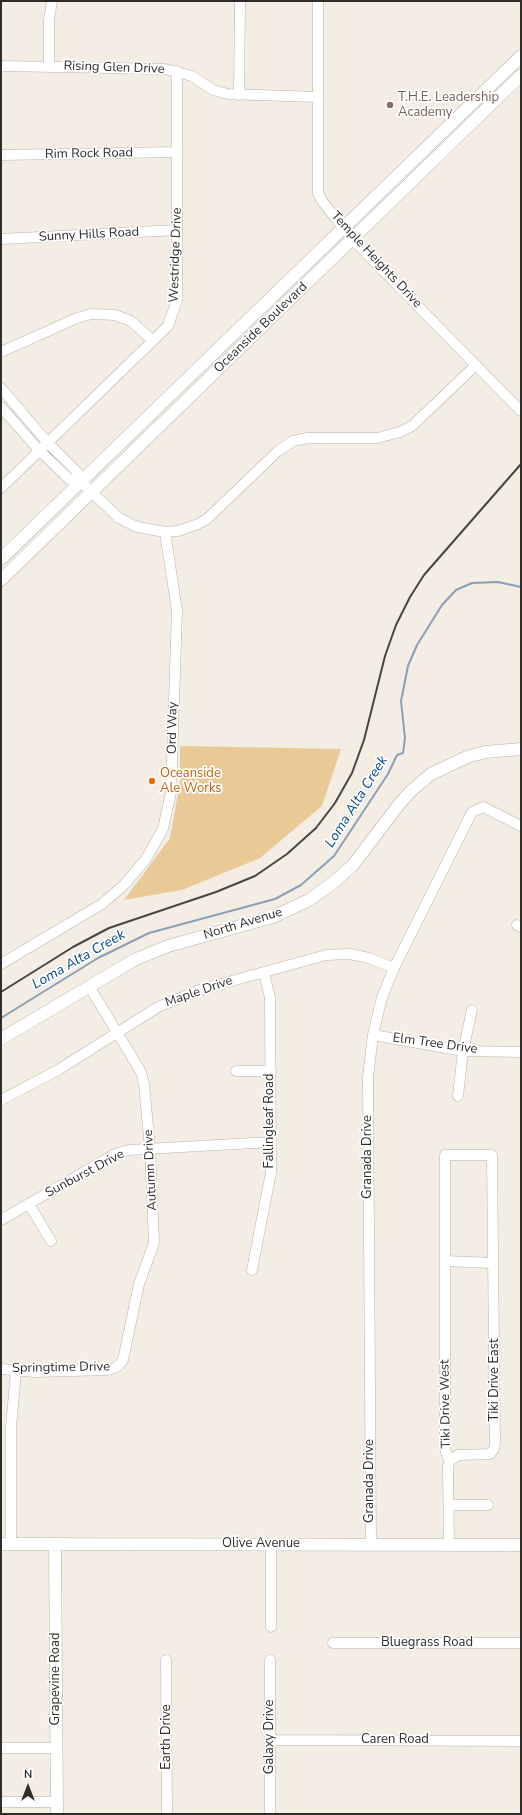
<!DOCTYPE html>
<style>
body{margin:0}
#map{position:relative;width:522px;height:1815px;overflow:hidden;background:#f3ede3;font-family:"Nunito Sans",sans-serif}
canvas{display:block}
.frame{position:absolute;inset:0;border:2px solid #2f2d2a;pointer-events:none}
.north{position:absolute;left:8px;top:1767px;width:40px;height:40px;-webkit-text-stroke:3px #fff;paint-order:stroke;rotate:0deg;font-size:11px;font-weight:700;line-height:16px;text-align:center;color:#2f2d2a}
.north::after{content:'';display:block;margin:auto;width:14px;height:18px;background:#2f2d2a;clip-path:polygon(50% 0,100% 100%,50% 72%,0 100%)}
</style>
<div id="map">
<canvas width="522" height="1815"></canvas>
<div class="frame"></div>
<div class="north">N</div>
</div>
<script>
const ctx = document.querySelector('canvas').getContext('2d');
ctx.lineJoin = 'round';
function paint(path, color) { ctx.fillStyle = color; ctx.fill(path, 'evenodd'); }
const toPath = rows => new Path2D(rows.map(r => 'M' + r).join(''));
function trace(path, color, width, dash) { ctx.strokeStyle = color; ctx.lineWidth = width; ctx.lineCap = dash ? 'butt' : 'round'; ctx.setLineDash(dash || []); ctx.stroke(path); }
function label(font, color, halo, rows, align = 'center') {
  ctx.font = font + ' "Nunito Sans",sans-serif'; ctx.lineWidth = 3.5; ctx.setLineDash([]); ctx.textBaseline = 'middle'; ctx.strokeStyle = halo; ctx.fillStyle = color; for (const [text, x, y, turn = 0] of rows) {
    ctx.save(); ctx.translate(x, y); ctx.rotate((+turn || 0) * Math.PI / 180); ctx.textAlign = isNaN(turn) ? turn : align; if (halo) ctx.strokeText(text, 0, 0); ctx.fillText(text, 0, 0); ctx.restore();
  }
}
paint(toPath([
 [180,746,341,749,322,806,260,858,182,890,124,900,170,838,180,782]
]), '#e9ca96');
trace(toPath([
 [1,1018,98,958,149,933,275,899,301,885,334,856,388,774,397,755,403,753,405,738,401,701,408,666,417,645,442,605,456,590,472,583,498,582,521,587]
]), '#8b9fb7', 2);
const minor = toPath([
 [318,1,318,193,322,201,352,239,521,411],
 [1,66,165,69,192,76,213,90,228,94,317,97],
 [49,66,49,20,52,1],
 [239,95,240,1],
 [1,155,177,152],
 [1,239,177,230],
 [1,352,77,318,91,314,115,315,131,321,153,341],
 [1,388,47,442,78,473,80,481,119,518,137,527,165,532,178,531,198,524,207,519,278,451,293,441,308,438,377,438,400,432,412,426,476,365],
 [1,407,39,450,69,479,80,481],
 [1,488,168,326,177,300,177,71],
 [517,925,521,927],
 [1,964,102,904,124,885,146,859,163,829,171,792,177,611,165,532],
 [373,1035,463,1051,521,1052],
 [236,1071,271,1071],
 [458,1096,463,1051,472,1010],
 [1,1100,58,1070,158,1007,199,990,326,955,350,954,369,958,394,968],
 [445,1155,492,1155,495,1444,494,1449,490,1454,458,1455,450,1461,446,1453,445,1444,445,1155],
 [29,1204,51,1241],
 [1,1220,115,1154,129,1150,271,1142],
 [445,1261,493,1263],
 [252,1270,271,1172,270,998,264,972],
 [1,1369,35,1372,107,1370,115,1368,120,1364,123,1360,139,1284,154,1243,150,1148,144,1084,141,1072,89,986],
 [449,1505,488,1505],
 [11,1544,11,1427,16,1371],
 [271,1544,271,1627],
 [371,1544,368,1077,373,1035,382,997,394,968,472,812,483,807,521,826],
 [449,1545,448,1466,450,1461],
 [333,1643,521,1643],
 [166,1660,167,1814],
 [270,1660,270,1814],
 [270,1740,521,1741],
 [1,1748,57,1748],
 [1,1802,57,1802]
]);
const major = toPath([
 [1,559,521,56],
 [1,580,521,75],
 [1,1039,134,960,168,946,273,917,309,900,333,883,353,865,400,803,412,790,431,774,467,757,485,752,521,749],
 [1,1544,521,1545],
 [55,1544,57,1814]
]);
trace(minor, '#b9b3aa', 11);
trace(major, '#b9b3aa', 13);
trace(minor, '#fff', 10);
trace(major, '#fff', 12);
trace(toPath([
 [1,992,73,947,109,928,216,892,255,876,287,854,316,828,335,803,352,773,364,740,385,656,396,625,410,597,424,575,521,464]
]), '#484642', 2);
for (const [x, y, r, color] of [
 [390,105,4,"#8d6e63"],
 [152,781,4,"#e8710a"]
]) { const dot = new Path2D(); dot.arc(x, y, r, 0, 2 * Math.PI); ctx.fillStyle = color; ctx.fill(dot); trace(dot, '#fff', 1.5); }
label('13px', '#2f2d2a', '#fff', [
 ["Rising Glen Drive",114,68,2],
 ["Rim Rock Road",89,154,-1],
 ["Sunny Hills Road",89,235,-3],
 ["Westridge Drive",176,255,-88],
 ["Temple Heights Drive",376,260,47],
 ["Oceanside Boulevard",261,328,-44],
 ["Ord Way",173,728,-89],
 ["North Avenue",243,924,-17],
 ["Maple Drive",199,992,-19],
 ["Elm Tree Drive",435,1044,8],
 ["Fallingleaf Road",270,1121,-90],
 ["Granada Drive",368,1157,-90],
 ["Autumn Drive",151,1170,-93],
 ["Sunburst Drive",85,1174,-28],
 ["Springtime Drive",61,1368,-1],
 ["Tiki Drive East",495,1380,-90],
 ["Tiki Drive West",446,1404,-91],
 ["Granada Drive",370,1481,-90],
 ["Olive Avenue",261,1544],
 ["Bluegrass Road",427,1643],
 ["Grapevine Road",56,1679,-90],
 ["Earth Drive",167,1737,-90],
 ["Galaxy Drive",270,1737,-90],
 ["Caren Road",395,1740]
]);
label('13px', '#785e54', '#fff', [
 ["T.H.E. Leadership",398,98],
 ["Academy",398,113]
], 'left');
label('13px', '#c56008', '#fff', [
 ["Oceanside",160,774],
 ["Ale Works",160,789]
], 'left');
label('italic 14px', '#02498c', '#fff', [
 ["Loma Alta Creek",357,802,-58],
 ["Loma Alta Creek",79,960,-30]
]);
</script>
